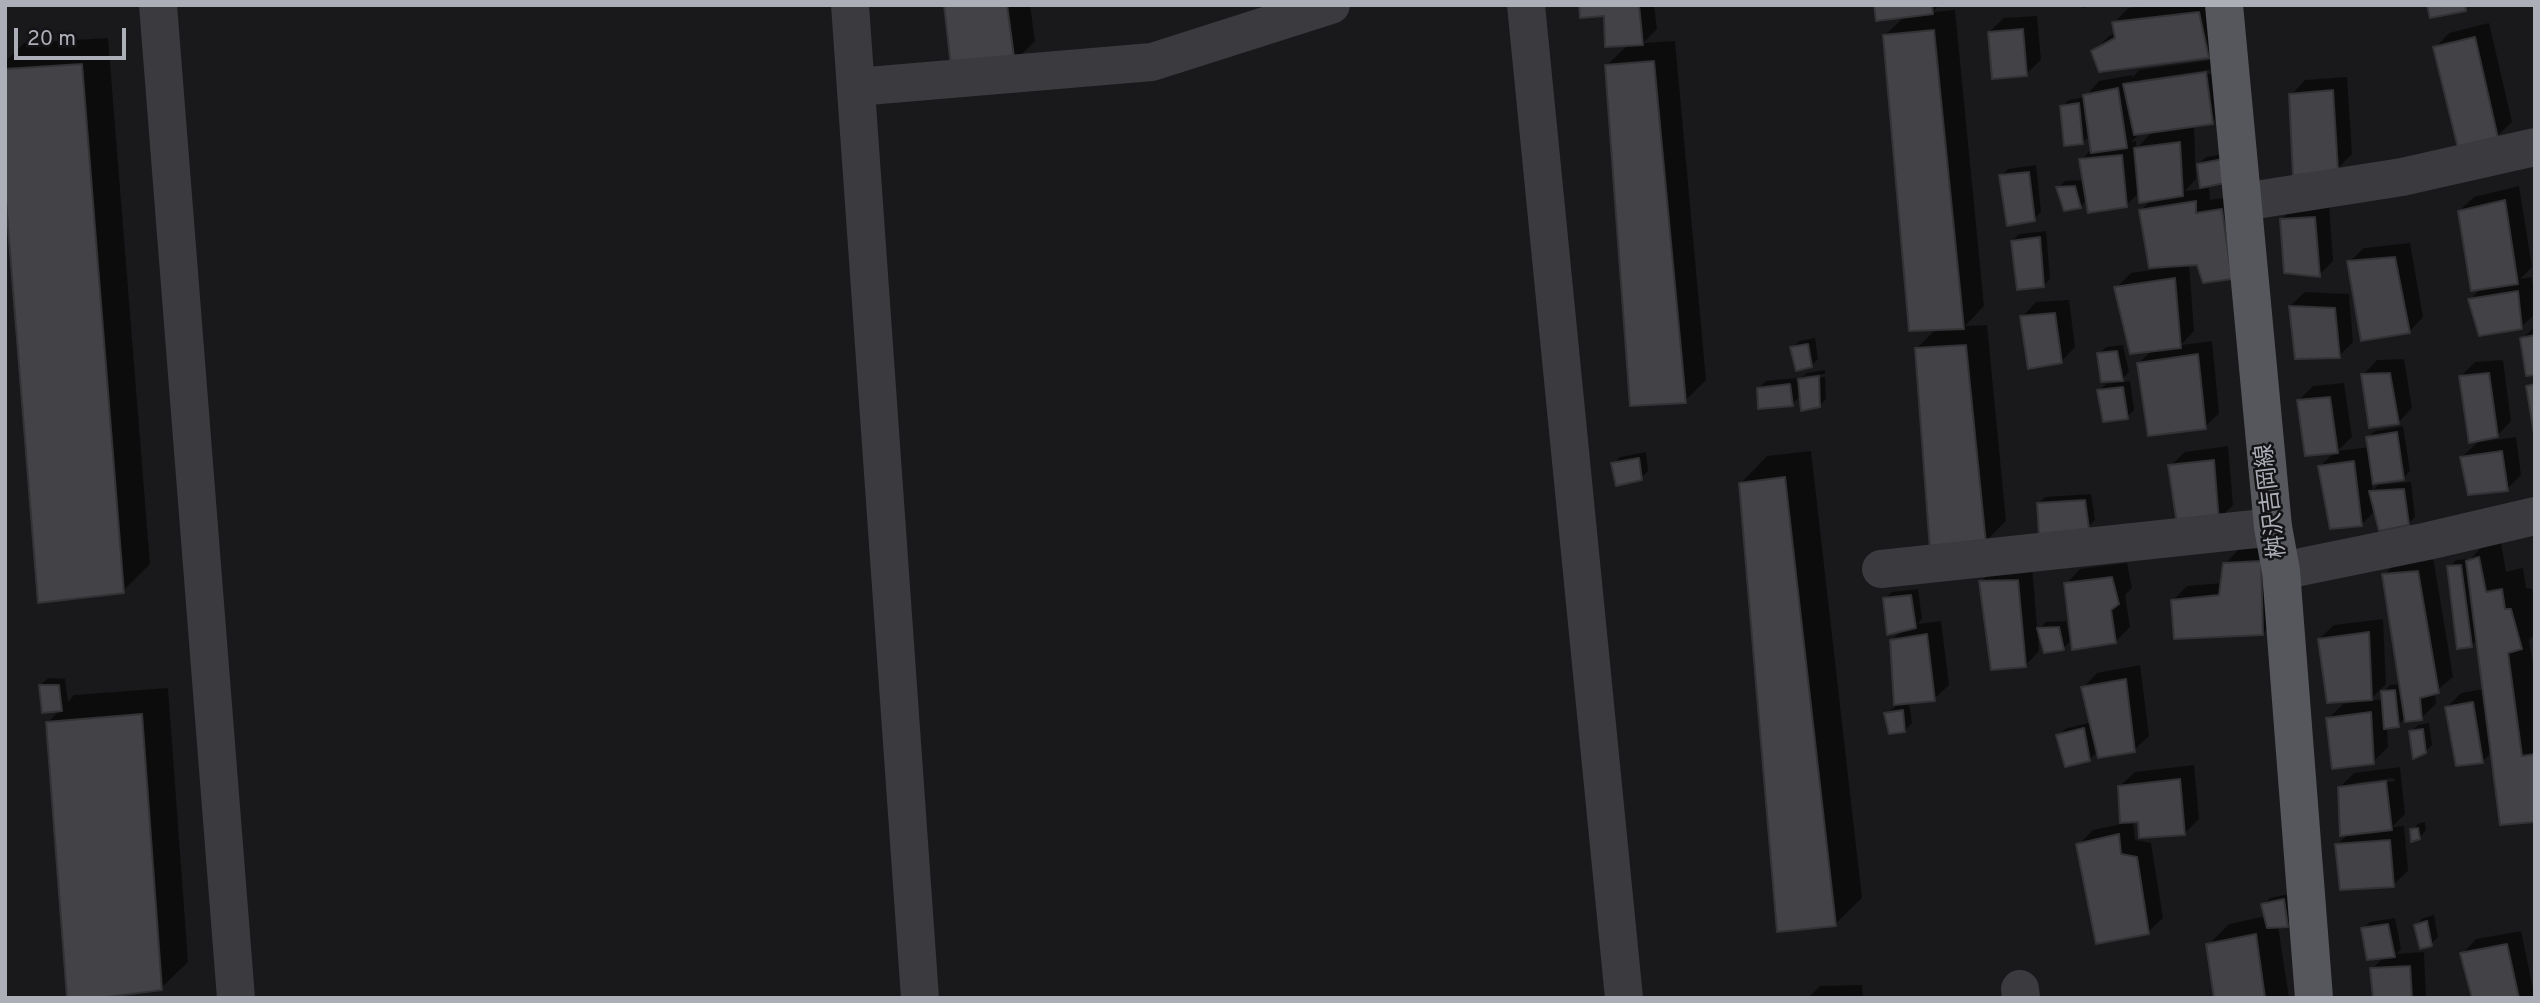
<!DOCTYPE html>
<meta charset="utf-8">
<style>
body{margin:0}
#map{position:relative;width:2540px;height:1003px;overflow:hidden;background:#19181a;font-family:Overpass,sans-serif}
canvas{display:block}
.frame{position:absolute;inset:0;border:7px solid #acaeb8;pointer-events:none}
.scale{position:absolute;left:14px;top:28px;width:112px;height:32px;box-sizing:border-box;border:4px solid #acaeb8;border-top:0;padding-left:9px;font-size:21px;line-height:24px;white-space:nowrap;color:#acaeb8;-webkit-text-stroke:5px #141315;paint-order:stroke}
</style>
<div id="map">
<canvas width="2540" height="1003"></canvas>
<div class="frame"></div>
<div class="scale">20 m</div>
</div>
<script>
const ctx = document.querySelector('canvas').getContext('2d');
ctx.lineJoin = 'round';
function paint(path, color) { ctx.fillStyle = color; ctx.fill(path, 'evenodd'); }
const toPath = rows => new Path2D(rows.map(r => 'M' + r).join(''));
function trace(path, color, width, dash) { ctx.strokeStyle = color; ctx.lineWidth = width; ctx.lineCap = dash ? 'butt' : 'round'; ctx.setLineDash(dash || []); ctx.stroke(path); }
function label(font, color, halo, rows, align = 'center') {
  ctx.font = font + ' Overpass,"Noto Sans JP",sans-serif'; ctx.lineWidth = 5; ctx.setLineDash([]); ctx.textBaseline = 'middle'; ctx.strokeStyle = halo; ctx.fillStyle = color; for (const [text, x, y, turn = 0] of rows) {
    ctx.save(); ctx.translate(x, y); ctx.rotate((+turn || 0) * Math.PI / 180); ctx.textAlign = isNaN(turn) ? turn : align; if (halo) ctx.strokeText(text, 0, 0); ctx.fillText(text, 0, 0); ctx.restore();
  }
}
paint(toPath([
 [946,5,1030,5,1035,41,1014,62],
 [1581,5,1654,5,1657,29,1643,43,1675,41,1706,380,1685,401,1607,65,1629,44,1605,14],
 [1876,5,1939,5,1933,12,1955,10,1984,306,1965,326,1987,325,2006,521,1985,542,1916,349,1937,328,1885,35,1905,16],
 [2081,5,2099,5,2082,8],
 [2154,5,2215,5,2223,41,2208,56,2093,52,2108,37,2115,33,2114,23,2128,8],
 [2037,16,2041,60,2026,74,1989,32,2004,18],
 [2489,23,2512,122,2497,136,2435,48,2449,33],
 [108,38,150,564,123,591,5,167,5,62,24,43],
 [2220,59,2227,108,2212,122,2194,125,2196,179,2185,191,2202,189,2199,164,2206,157,2230,153,2202,185,2202,189,2209,187,2210,200,2236,196,2245,263,2189,264,2194,331,2181,345,2212,341,2219,413,2205,427,2139,363,2153,349,2116,288,2131,273,2166,268,2141,210,2152,199,2140,192,2126,205,2088,199,2081,206,2065,209,2058,188,2065,181,2084,180,2081,160,2092,149,2090,135,2082,143,2062,107,2069,100,2085,97,2099,81,2132,75,2133,77,2139,70],
 [2215,69,2215,73,2140,84,2140,80],
 [2153,131,2137,148,2136,141,2131,142,2140,133],
 [2347,77,2352,154,2337,169,2291,95,2305,80],
 [2036,165,2041,212,2034,219,2001,176,2008,169],
 [2519,186,2532,267,2520,279,2532,277,2535,303,2535,314,2521,327,2470,300,2482,287,2459,211,2474,197],
 [2329,204,2333,261,2319,275,2282,219,2296,205],
 [2046,231,2050,279,2043,286,2012,241,2019,234],
 [2410,243,2423,317,2409,332,2349,262,2364,248],
 [2305,292,2349,294,2353,342,2339,356,2290,306],
 [2069,300,2075,347,2061,362,2022,317,2036,302],
 [2535,326,2535,373,2522,339],
 [1815,338,1818,359,1811,366,1792,348,1799,341],
 [2123,345,2129,372,2119,382,2130,381,2134,410,2127,417,2099,391,2106,384,2119,382,2099,354,2106,347],
 [2404,359,2412,408,2398,423,2363,375,2377,360],
 [2503,360,2511,421,2497,436,2461,376,2475,362],
 [1825,370,1825,374,1805,376,1805,380,1825,377,1826,399,1819,406,1801,395,1792,404,1759,388,1766,381,1796,378,1797,382,1807,373],
 [2344,383,2352,437,2337,451,2370,447,2368,438,2375,431,2403,426,2410,471,2403,478,2371,482,2373,490,2378,485,2411,482,2415,517,2408,524,2376,510,2361,525,2320,466,2335,452,2298,401,2313,386],
 [2516,437,2521,475,2507,489,2462,457,2478,442],
 [2228,446,2233,505,2218,520,2170,466,2185,452],
 [1811,451,1862,898,1835,924,1741,483,1767,456],
 [1646,452,1648,471,1641,478,1613,464,1620,457],
 [2091,494,2095,520,2088,527,2038,504,2045,497],
 [2500,537,2506,572,2523,568,2526,588,2532,589,2535,598,2535,634,2529,640,2535,677,2535,820,2492,752,2483,761,2447,707,2461,693,2484,689,2478,639,2472,645,2449,567,2456,560,2468,559,2468,561,2489,540],
 [2275,548,2277,619,2262,634,2173,600,2187,586,2223,583,2225,564,2239,549],
 [2433,557,2453,677,2435,692,2436,704,2421,718,2406,717,2398,725,2387,727,2388,747,2373,762,2328,719,2343,704,2356,702,2356,699,2319,639,2334,625,2383,619,2386,684,2369,701,2383,699,2383,692,2390,685,2401,684,2384,575,2399,560],
 [2127,563,2132,588,2125,595,2130,627,2115,642,2066,584,2080,569],
 [2032,566,2039,651,2025,666,1981,582,1995,567],
 [1918,589,1922,619,1918,624,1941,621,1949,685,1934,699,1909,702,1912,723,1905,730,1886,714,1895,707,1892,640,1903,629,1885,599,1892,592],
 [2066,621,2070,641,2063,649,2039,629,2046,622],
 [2140,665,2149,736,2134,750,2098,751,2089,760,2058,736,2065,729,2091,722,2083,688,2097,673],
 [48,678,65,679,68,702,74,695,168,688,188,962,161,988,48,722,60,710,41,685],
 [2429,723,2432,745,2425,752,2411,732,2418,725],
 [2194,765,2199,819,2185,833,2139,820,2133,821,2135,840,2151,843,2163,918,2148,932,2078,845,2093,830,2122,824,2120,786,2135,772],
 [2400,767,2405,814,2392,827,2404,826,2408,871,2393,885,2337,845,2349,833,2340,787,2354,773],
 [2394,778,2395,781,2353,787,2353,783],
 [2425,822,2426,830,2419,838,2412,830,2419,823],
 [2290,894,2294,918,2287,925,2278,926,2289,998,2216,998,2208,945,2229,924,2266,916,2263,905,2270,898],
 [2434,915,2438,937,2431,944,2416,925,2423,918],
 [2395,918,2401,949,2396,954,2424,952,2426,998,2375,998,2372,969,2385,956,2363,929,2370,922],
 [2521,931,2535,998,2473,998,2462,954,2476,939],
 [1862,985,1863,998,1808,998,1820,986]
]), '#0007');
const building = toPath([
 [944,5,1007,5,1015,64,951,67,944,5],
 [1579,5,1639,5,1643,45,1605,47,1604,16,1580,18,1579,5],
 [1874,5,1932,5,1933,14,1876,21,1874,5],
 [2427,5,2465,5,2466,11,2430,18,2427,5],
 [2199,12,2209,58,2099,72,2091,51,2115,38,2112,22,2199,12],
 [2023,29,2027,76,1992,79,1988,32,2023,29],
 [1934,30,1964,329,1909,331,1883,35,1934,30],
 [2475,37,2498,138,2458,148,2433,47,2475,37],
 [1654,61,1686,403,1630,406,1605,65,1654,61],
 [82,64,124,593,38,603,5,189,5,69,82,64],
 [2206,72,2213,124,2134,135,2123,84,2206,72],
 [2118,88,2127,148,2091,153,2083,95,2118,88],
 [2333,90,2338,170,2293,176,2289,94,2333,90],
 [2079,103,2083,144,2064,146,2060,106,2079,103],
 [2180,142,2183,196,2139,203,2134,148,2180,142],
 [2122,155,2127,207,2088,213,2079,159,2122,155],
 [2223,159,2225,183,2200,188,2197,164,2223,159],
 [2029,172,2035,221,2007,226,1999,175,2029,172],
 [2075,186,2081,208,2064,211,2056,187,2075,186],
 [2505,200,2518,284,2471,291,2458,211,2505,200],
 [2196,201,2196,213,2222,209,2232,279,2203,283,2197,265,2149,268,2139,210,2196,201],
 [2315,217,2320,277,2284,273,2280,219,2315,217],
 [2040,237,2044,287,2017,290,2011,241,2040,237],
 [2395,257,2410,333,2361,341,2347,261,2395,257],
 [2175,278,2181,348,2130,354,2114,287,2175,278],
 [2518,291,2522,329,2479,336,2468,299,2518,291],
 [2289,306,2335,308,2340,358,2295,359,2289,306],
 [2055,313,2062,363,2028,369,2020,316,2055,313],
 [2535,335,2535,375,2526,376,2520,338,2535,335],
 [1808,344,1812,367,1796,371,1790,347,1808,344],
 [1966,345,1986,544,1930,550,1915,348,1966,345],
 [2117,351,2123,381,2101,382,2097,353,2117,351],
 [2198,354,2206,429,2148,436,2137,363,2198,354],
 [2390,373,2399,424,2369,428,2361,374,2390,373],
 [2489,373,2498,437,2469,443,2459,376,2489,373],
 [1819,376,1820,407,1801,411,1798,379,1819,376],
 [1790,384,1793,406,1758,409,1757,388,1790,384],
 [2535,384,2535,440,2526,386,2535,384],
 [2123,387,2128,419,2103,422,2097,390,2123,387],
 [2330,397,2338,453,2305,456,2297,400,2330,397],
 [2397,432,2404,480,2373,484,2366,437,2397,432],
 [2502,451,2508,491,2468,495,2460,457,2502,451],
 [1639,458,1642,480,1616,486,1611,463,1639,458],
 [2214,460,2219,522,2177,524,2168,465,2214,460],
 [2354,461,2362,526,2330,529,2318,466,2354,461],
 [1785,477,1836,926,1777,932,1739,483,1785,477],
 [2404,489,2409,525,2379,531,2369,491,2404,489],
 [2085,500,2089,529,2039,535,2037,503,2085,500],
 [2479,557,2486,592,2502,589,2505,609,2511,609,2522,649,2508,653,2522,756,2535,754,2535,822,2500,825,2466,561,2479,557],
 [2261,561,2263,635,2174,639,2171,600,2219,595,2223,563,2261,561],
 [2461,565,2472,647,2457,649,2447,566,2461,565],
 [2418,571,2439,693,2420,698,2422,720,2405,722,2382,574,2418,571],
 [2112,577,2119,604,2111,610,2116,643,2072,650,2064,583,2112,577],
 [2018,580,2026,667,1991,670,1979,581,2018,580],
 [1911,595,1916,628,1887,635,1883,598,1911,595],
 [2059,627,2064,650,2044,653,2037,628,2059,627],
 [2369,632,2372,700,2327,703,2318,639,2369,632],
 [1927,634,1935,701,1894,705,1890,640,1927,634],
 [2126,679,2135,752,2098,758,2081,687,2126,679],
 [39,685,59,685,62,711,42,713,39,685],
 [2395,690,2399,727,2384,729,2381,691,2395,690],
 [2473,702,2483,763,2456,766,2445,707,2473,702],
 [1903,710,1905,732,1889,734,1884,713,1903,710],
 [2371,712,2374,764,2332,769,2326,718,2371,712],
 [142,714,162,990,99,998,67,998,46,722,142,714],
 [2084,728,2090,761,2065,767,2056,735,2084,728],
 [2423,729,2426,753,2413,759,2409,731,2423,729],
 [2180,779,2185,835,2139,838,2138,822,2120,823,2118,786,2180,779],
 [2386,781,2392,830,2340,836,2338,787,2386,781],
 [2418,828,2420,839,2411,842,2410,829,2418,828],
 [2119,834,2121,854,2137,857,2149,934,2096,944,2076,844,2119,834],
 [2390,840,2394,887,2340,890,2335,844,2390,840],
 [2284,899,2288,927,2267,928,2261,904,2284,899],
 [2427,921,2432,946,2420,949,2414,925,2427,921],
 [2388,924,2395,957,2367,960,2361,928,2388,924],
 [2256,934,2265,998,2214,998,2206,944,2256,934],
 [2507,944,2519,998,2472,998,2460,953,2507,944],
 [2410,966,2412,998,2373,998,2370,968,2410,966]
]);
paint(building, '#434347');
trace(building, '#333336', 2);
trace(toPath([
 [158,5,236,998],
 [850,5,920,998],
 [1526,5,1624,998],
 [856,87,1152,62,1331,5],
 [2243,202,2402,177,2535,147],
 [1881,569,2273,527],
 [2281,571,2428,541,2535,516],
 [2020,989,2021,998]
]), '#3a3a3f', 38);
trace(toPath([
 [2224,5,2273,527,2281,571,2314,998]
]), '#56575d', 38);
label('23px', '#acaeb8', '#141315', [
 ["桝沢吉岡線",2273,501,-97]
]);
</script>
